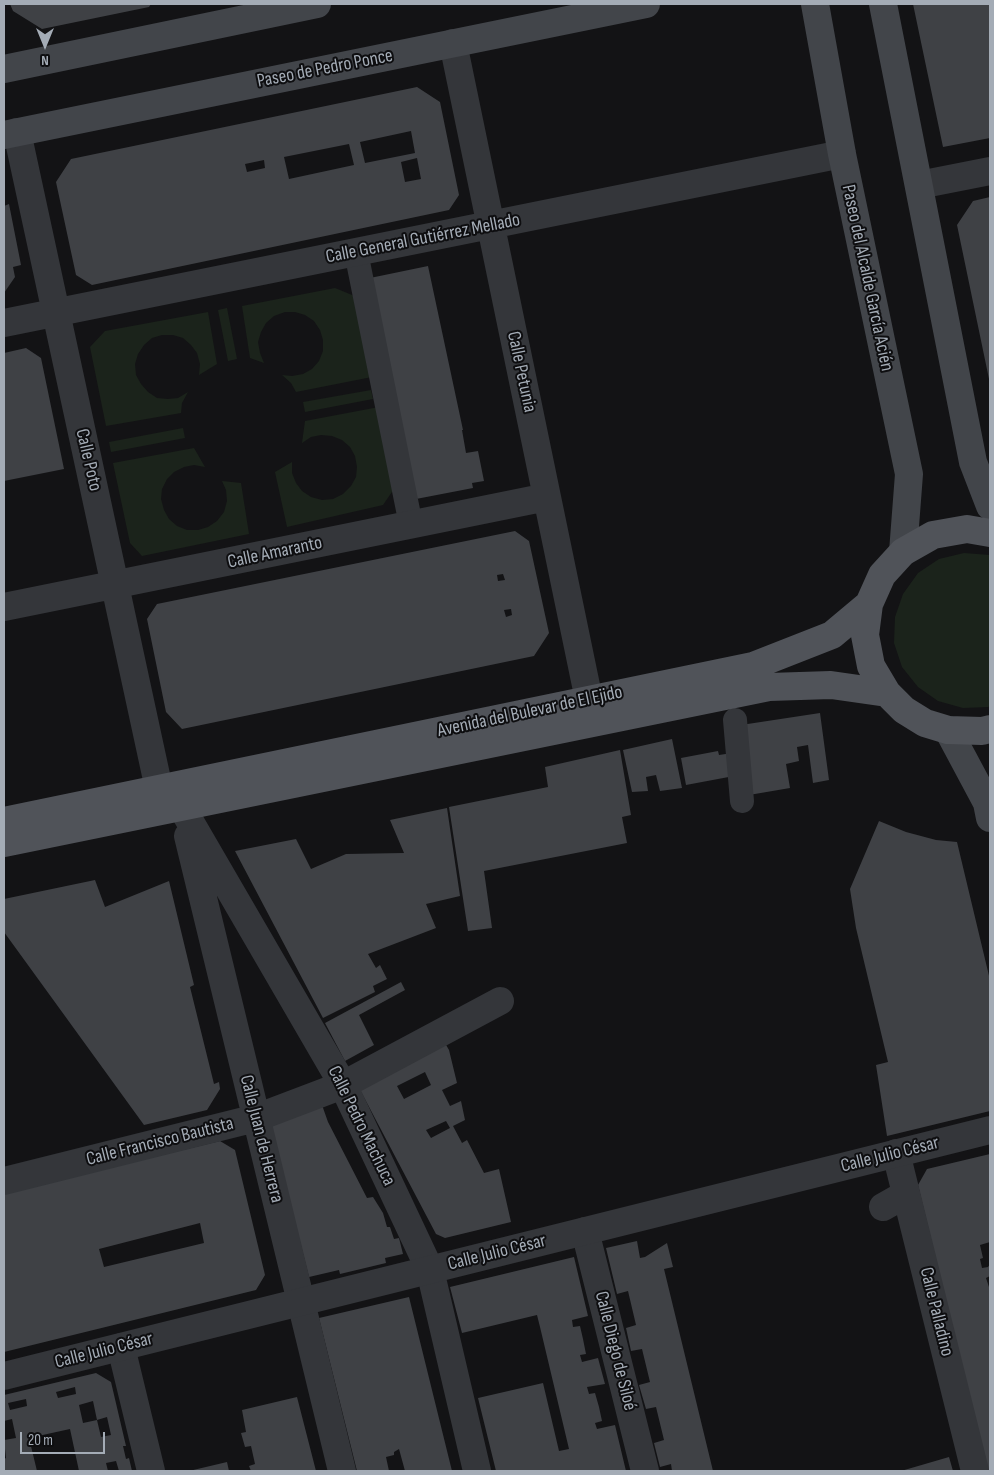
<!DOCTYPE html>
<meta charset="utf-8">
<style>
body{margin:0}
#map{position:relative;width:994px;height:1475px;overflow:hidden;background:#131315;font-family:"Sofia Sans Condensed",sans-serif}
canvas{display:block}
.frame{position:absolute;inset:0;border:5px solid #a4acb6;pointer-events:none}
.north{position:absolute;left:20px;top:20px;width:50px;height:50px;-webkit-text-stroke:4px #0e0e10;paint-order:stroke;rotate:180deg;font-size:14px;font-weight:700;line-height:20px;text-align:center;color:#a4acb6}
.north::after{content:'';display:block;margin:auto;width:18px;height:22px;background:#a4acb6;clip-path:polygon(50% 0,100% 100%,50% 72%,0 100%)}
.scale{position:absolute;left:20px;top:1432px;width:85px;height:22px;box-sizing:border-box;border:2px solid #a4acb6;border-top:0;padding-left:6px;font-size:15px;line-height:18px;white-space:nowrap;color:#a4acb6;-webkit-text-stroke:4px #0e0e10;paint-order:stroke}
</style>
<div id="map">
<canvas width="994" height="1475"></canvas>
<div class="frame"></div>
<div class="north">N</div>
<div class="scale">20 m</div>
</div>
<script>
const ctx = document.querySelector('canvas').getContext('2d');
ctx.lineJoin = 'round';
function paint(path, color) { ctx.fillStyle = color; ctx.fill(path, 'evenodd'); }
const toPath = rows => new Path2D(rows.map(r => 'M' + r).join(''));
function trace(path, color, width, dash) { ctx.strokeStyle = color; ctx.lineWidth = width; ctx.lineCap = dash ? 'butt' : 'round'; ctx.setLineDash(dash || []); ctx.stroke(path); }
function label(font, color, halo, rows, align = 'center') {
  ctx.font = font + ' "Sofia Sans Condensed",sans-serif'; ctx.lineWidth = 4; ctx.setLineDash([]); ctx.textBaseline = 'middle'; ctx.strokeStyle = halo; ctx.fillStyle = color; for (const [text, x, y, turn = 0] of rows) {
    ctx.save(); ctx.translate(x, y); ctx.rotate((+turn || 0) * Math.PI / 180); ctx.textAlign = isNaN(turn) ? turn : align; if (halo) ctx.strokeText(text, 0, 0); ctx.fillText(text, 0, 0); ctx.restore();
  }
}
paint(toPath([
 [335,288,357,297,372,377,296,392,291,383,282,375,292,376,303,374,312,369,319,361,323,351,323,340,320,330,314,321,305,315,295,312,285,312,274,316,266,323,261,332,258,342,260,353,264,363,250,358,242,306],
 [227,308,237,359,228,361,218,310],
 [208,312,217,364,199,375,200,364,197,353,191,345,183,338,173,335,162,335,152,338,144,345,138,354,135,364,136,375,141,384,148,392,157,398,168,399,178,398,188,392,182,403,181,413,106,426,90,347,105,331],
 [371,390,373,399,305,412,303,402],
 [379,407,396,486,383,505,287,527,275,472,292,462,292,473,296,483,302,491,311,497,322,500,333,499,343,494,351,486,356,477,357,467,355,456,350,447,342,440,332,436,321,435,311,437,302,443,305,421],
 [183,428,185,438,111,452,109,442],
 [194,448,205,467,194,465,184,467,174,472,167,479,162,489,161,499,164,510,169,519,177,526,187,530,198,530,208,527,217,521,224,512,227,501,226,490,222,481,241,483,249,534,142,556,130,543,113,463],
 [964,553,990,555,990,706,988,707,963,708,938,701,918,687,902,667,894,643,895,617,903,594,918,573,939,559]
]), '#1b231b');
paint(toPath([
 [10,4,151,4,149,7,42,29,13,11],
 [913,4,990,4,990,138,943,147],
 [417,87,440,102,459,195,449,210,92,285,76,275,56,182,71,159],
 [411,131,415,153,365,163,360,142],
 [349,144,354,165,289,179,284,157],
 [417,158,421,179,405,182,401,162],
 [264,160,265,168,247,172,245,164],
 [990,197,990,379,989,379,957,225,973,201],
 [9,204,21,265,13,267,15,277,4,293,4,206],
 [428,266,463,430,462,430,466,453,478,451,484,481,472,483,473,488,416,499,370,278],
 [26,348,41,358,64,469,4,481,4,353],
 [515,531,529,541,549,633,534,656,182,729,166,712,147,619,157,604],
 [503,574,505,580,498,581,497,575],
 [511,609,512,615,506,617,504,610],
 [820,713,829,780,813,783,808,745,797,747,799,761,786,764,790,788,749,795,741,725],
 [672,739,682,788,660,791,656,775,646,777,648,791,632,792,623,750],
 [620,750,631,815,622,817,627,843,484,871,492,928,468,931,449,807,548,787,545,767],
 [718,751,719,755,732,753,734,776,686,785,681,758],
 [447,808,460,896,426,904,436,928,368,954,376,968,380,965,387,979,373,986,375,992,323,1018,235,851,296,839,311,869,346,854,404,853,390,820],
 [879,821,906,832,936,840,957,842,990,980,990,1111,887,1136,876,1065,888,1062,856,928,850,889],
 [95,880,105,907,169,881,194,985,190,987,214,1084,219,1082,220,1089,207,1110,144,1125,4,932,4,899],
 [401,982,405,990,359,1015,374,1045,345,1061,325,1023],
 [442,1038,449,1050,457,1083,442,1090,450,1106,461,1101,465,1120,453,1126,462,1143,467,1140,484,1173,499,1169,511,1222,445,1238,436,1234,358,1086],
 [425,1072,431,1085,404,1099,397,1086],
 [446,1121,450,1128,431,1138,426,1130],
 [322,1105,328,1122,367,1198,373,1197,383,1213,387,1227,390,1227,394,1239,399,1238,403,1254,385,1258,386,1263,340,1274,339,1270,309,1277,270,1124],
 [220,1141,235,1150,265,1275,256,1290,4,1352,4,1193],
 [200,1223,204,1243,104,1267,99,1249],
 [990,1154,990,1242,980,1245,983,1258,980,1259,982,1268,988,1267,990,1264,990,1276,986,1278,989,1287,990,1286,990,1471,987,1471,918,1185,927,1169],
 [637,1241,640,1258,645,1257,667,1243,673,1267,664,1269,713,1471,672,1471,671,1464,660,1467,654,1443,664,1440,656,1407,646,1409,639,1385,650,1382,642,1349,631,1351,626,1328,636,1325,628,1291,617,1294,606,1248],
 [574,1257,588,1316,572,1320,573,1327,580,1326,583,1339,586,1354,580,1355,582,1362,598,1358,605,1384,587,1387,589,1394,595,1393,599,1407,602,1421,595,1423,597,1429,615,1425,626,1471,496,1471,478,1398,543,1383,559,1451,569,1449,540,1327,537,1315,462,1333,450,1287],
 [409,1297,452,1471,405,1471,399,1449,394,1452,394,1455,386,1457,389,1471,357,1471,319,1318],
 [96,1373,111,1382,126,1446,123,1446,126,1459,129,1458,132,1471,119,1471,116,1461,106,1463,108,1471,79,1471,70,1429,29,1438,37,1471,4,1471,4,1459,6,1458,4,1440,16,1438,12,1419,4,1421,4,1395],
 [75,1387,76,1394,58,1398,56,1392],
 [26,1399,27,1406,10,1410,8,1403],
 [93,1401,97,1420,83,1423,79,1405],
 [107,1417,111,1435,101,1437,97,1420],
 [297,1397,316,1471,251,1471,249,1466,255,1464,251,1446,245,1447,241,1433,246,1432,242,1410],
 [949,1457,953,1471,901,1471],
 [227,1462,229,1471,189,1471]
]), '#3f4145');
trace(toPath([
 [356,252,411,525],
 [735,720,742,801]
]), '#34363a', 24);
trace(toPath([
 [453,43,589,700],
 [17,132,159,789],
 [919,185,990,171],
 [4,323,842,154],
 [4,607,547,497],
 [181,806,343,1085,430,1270,477,1471],
 [188,836,342,1471],
 [896,1153,975,1471],
 [4,1181,256,1118,343,1085,500,1001],
 [883,1207,906,1194],
 [585,1231,645,1471],
 [121,1347,151,1471]
]), '#34363a', 28);
trace(toPath([
 [4,1376,990,1130]
]), '#34363a', 28);
trace(toPath([
 [815,4,842,154,909,474,903,552],
 [883,4,973,462,990,506],
 [4,69,317,4],
 [4,135,646,4],
 [948,730,987,803,990,818]
]), '#42454a', 28);
trace(toPath([
 [990,533,967,529,933,535,903,552,882,575,869,604,865,635,871,666,887,693,904,710,925,723,948,730,982,731,990,729],
 [4,821,753,666,832,635,869,604],
 [4,843,769,687,831,685,887,693]
]), '#505359', 28);
label('19px', '#a4acb6', '#0e0e10', [
 ["Paseo de Pedro Ponce",325,69,-11],
 ["Calle General Gutiérrez Mellado",423,239,-11],
 ["Paseo del Alcalde García Acién",867,278,78],
 ["Calle Petunia",521,372,78],
 ["Calle Poto",88,460,77],
 ["Calle Amaranto",275,553,-12],
 ["Avenida del Bulevar de El Ejido",530,712,-12],
 ["Calle Pedro Machuca",361,1126,64],
 ["Calle Juan de Herrera",261,1139,76],
 ["Calle Francisco Bautista",160,1142,-14],
 ["Calle Julio César",890,1155,-14],
 ["Calle Julio César",497,1253,-14],
 ["Calle Palladino",936,1312,76],
 ["Calle Julio César",104,1351,-14],
 ["Calle Diego de Siloé",615,1351,76]
]);
</script>
